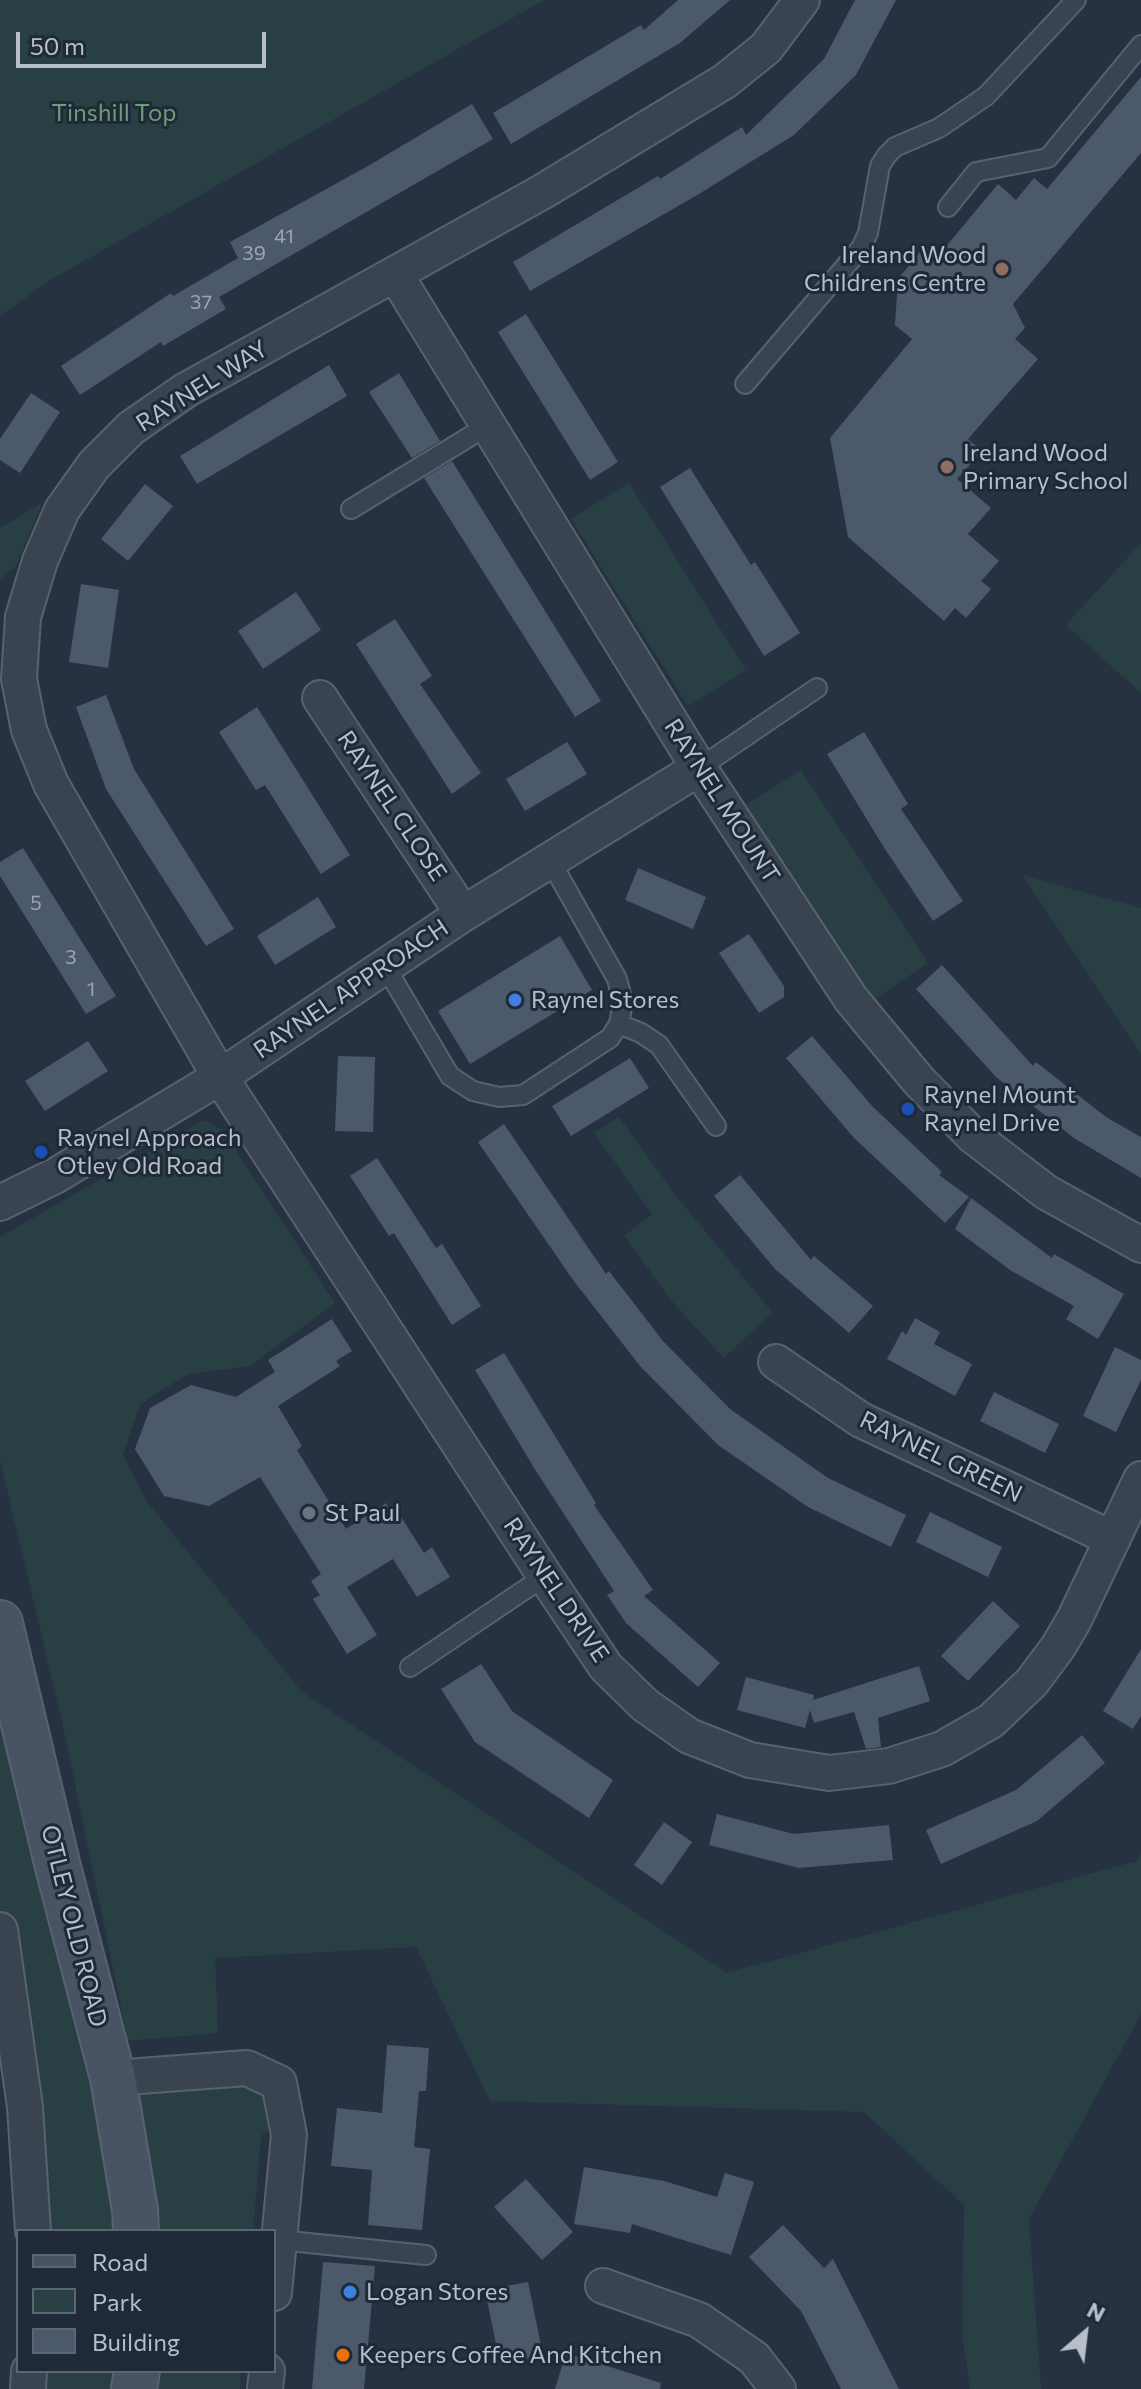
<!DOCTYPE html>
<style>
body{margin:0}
#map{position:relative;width:1141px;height:2389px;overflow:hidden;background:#263242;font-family:Commissioner,sans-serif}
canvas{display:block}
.legend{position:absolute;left:16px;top:2229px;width:260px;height:144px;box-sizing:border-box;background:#1f2937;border:2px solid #5c6572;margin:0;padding:10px 14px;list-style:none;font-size:24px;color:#b7bfcb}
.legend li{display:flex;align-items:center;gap:16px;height:40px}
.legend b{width:40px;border:2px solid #5c6572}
.north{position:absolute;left:1045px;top:2293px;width:80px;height:80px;-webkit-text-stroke:6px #1f2937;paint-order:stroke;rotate:28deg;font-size:22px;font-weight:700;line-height:32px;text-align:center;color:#b7bfcb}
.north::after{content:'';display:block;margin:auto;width:28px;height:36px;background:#b7bfcb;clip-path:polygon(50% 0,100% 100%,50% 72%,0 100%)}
.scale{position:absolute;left:16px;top:32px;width:250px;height:36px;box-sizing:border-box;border:4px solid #b7bfcb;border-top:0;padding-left:10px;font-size:24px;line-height:28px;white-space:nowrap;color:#b7bfcb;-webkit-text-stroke:6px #1f2937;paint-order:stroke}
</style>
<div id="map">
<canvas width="1141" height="2389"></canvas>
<ul class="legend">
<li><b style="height:10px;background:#485364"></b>Road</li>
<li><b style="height:22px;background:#284043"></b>Park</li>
<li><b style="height:22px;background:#4c596b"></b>Building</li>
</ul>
<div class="north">N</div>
<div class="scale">50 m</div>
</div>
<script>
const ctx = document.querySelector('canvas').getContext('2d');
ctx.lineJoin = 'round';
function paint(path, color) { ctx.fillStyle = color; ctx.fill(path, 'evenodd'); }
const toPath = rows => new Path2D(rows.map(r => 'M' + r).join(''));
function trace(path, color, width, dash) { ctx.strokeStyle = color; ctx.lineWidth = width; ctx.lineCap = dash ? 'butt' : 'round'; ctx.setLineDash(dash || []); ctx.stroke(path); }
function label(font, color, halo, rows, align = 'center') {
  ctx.font = font + ' Commissioner,sans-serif'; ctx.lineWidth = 6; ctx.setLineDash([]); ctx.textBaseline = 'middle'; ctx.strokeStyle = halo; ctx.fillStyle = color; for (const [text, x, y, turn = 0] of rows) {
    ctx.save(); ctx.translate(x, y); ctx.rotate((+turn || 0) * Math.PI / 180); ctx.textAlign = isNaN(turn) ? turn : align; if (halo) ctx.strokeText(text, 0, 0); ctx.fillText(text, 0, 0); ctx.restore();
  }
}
paint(toPath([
 [0,0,544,0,47,282,0,316],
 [629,483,746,670,688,706,571,519],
 [42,503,16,566,0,579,0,528],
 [1141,543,1141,693,1066,625],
 [801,770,928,963,875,999,842,955,746,805],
 [1022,875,1141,908,1141,1054],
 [619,1117,676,1196,772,1312,724,1358,676,1306,624,1236,652,1214,594,1133],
 [204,1120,223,1130,335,1303,250,1366,188,1374,140,1404,123,1455,147,1502,302,1692,727,1973,1137,1861,1141,1852,1141,2014,1029,2219,1041,2389,970,2389,962,2333,964,2205,864,2112,490,2101,416,1947,215,1958,218,2033,128,2041,62,1721,0,1460,0,1237],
 [0,1724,95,2098,143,2090,244,2083,265,2098,271,2127,261,2136,253,2231,33,2231,0,1930],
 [29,2371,241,2371,240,2389,28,2389]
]), '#284043');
paint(toPath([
 [678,0,730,0,680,43,511,144,493,113,641,25,644,30],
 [855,0,896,0,856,75,794,135,699,194,530,291,513,262,658,176,660,179,742,127,746,135,824,59],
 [1141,77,1141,153,1013,304,1025,328,1015,339,1038,359,968,439,982,451,957,479,991,508,968,534,999,561,981,581,991,589,966,618,955,608,944,621,848,537,830,438,912,339,895,325,898,279,925,246,938,256,998,184,1016,200,1034,178,1047,189],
 [472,104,493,139,219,297,226,309,163,346,161,342,80,395,61,366,171,293,173,296,238,258,230,242,368,166],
 [526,314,618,462,590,480,498,332],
 [329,365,347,396,197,484,180,456],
 [399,373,440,441,412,458,369,392],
 [31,393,60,412,20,473,0,460,0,439],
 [452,461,601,701,575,717,424,478],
 [690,468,751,565,755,562,800,633,764,656,660,487],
 [145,484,173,506,128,561,101,539],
 [81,584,119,590,108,668,69,662],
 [296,592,321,630,263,669,238,631],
 [395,619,432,676,420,684,481,773,452,794,356,644],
 [106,695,134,769,234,929,206,946,106,789,76,707],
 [257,707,350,855,321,874,265,785,256,790,219,732],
 [864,732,908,804,901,809,963,901,933,921,883,846,827,754],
 [567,742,587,774,525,811,506,779],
 [23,848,116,996,86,1014,0,876,0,862],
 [638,868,706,897,693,929,625,900],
 [318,897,336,927,275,965,257,936],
 [749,934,784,986,784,997,759,1013,719,953],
 [560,936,592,990,470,1064,438,1011],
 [942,965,1033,1066,1036,1062,1106,1117,1141,1137,1141,1178,1074,1138,996,1077,916,989],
 [812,1036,873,1107,942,1172,939,1175,969,1197,945,1223,854,1138,786,1058],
 [88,1041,108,1071,45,1111,25,1081],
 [338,1056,375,1057,373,1132,335,1131],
 [630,1058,649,1088,571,1136,552,1106],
 [504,1124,606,1274,609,1271,663,1341,730,1409,828,1478,906,1515,891,1547,808,1507,718,1445,640,1366,573,1280,478,1142],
 [377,1158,436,1248,442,1244,481,1306,452,1325,394,1233,389,1236,350,1176],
 [740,1175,811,1260,814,1256,873,1306,849,1333,775,1269,714,1196],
 [971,1198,1052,1258,1054,1254,1124,1294,1098,1339,1066,1319,1074,1306,1010,1270,955,1229],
 [915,1318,940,1332,934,1344,972,1364,955,1396,887,1359,902,1331,906,1335],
 [332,1319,352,1351,336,1361,340,1366,278,1406,302,1446,297,1450,346,1529,386,1503,391,1512,396,1509,424,1553,432,1547,450,1577,417,1597,393,1559,347,1587,377,1635,347,1654,313,1599,320,1595,311,1581,321,1574,260,1477,209,1506,164,1496,135,1449,150,1408,191,1385,236,1397,275,1372,268,1360],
 [1115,1347,1141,1360,1141,1380,1116,1432,1083,1416],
 [504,1353,596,1503,594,1505,653,1590,644,1596,720,1663,698,1687,626,1623,607,1595,614,1591,536,1471,475,1370],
 [994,1392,1059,1424,1045,1453,980,1421],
 [930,1512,1002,1547,988,1577,916,1542],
 [993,1601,1020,1626,968,1681,941,1656],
 [1141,1649,1141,1716,1133,1729,1103,1711],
 [481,1664,512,1711,613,1780,589,1818,475,1742,441,1689],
 [919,1666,930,1701,878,1718,881,1747,866,1749,854,1712,814,1723,810,1710,805,1728,737,1710,746,1677,814,1695,813,1700],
 [1082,1735,1105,1763,1037,1821,941,1864,926,1830,1016,1790],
 [717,1814,794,1834,889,1825,893,1860,799,1868,709,1845],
 [664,1822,692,1842,662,1885,634,1865],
 [387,2045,429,2048,426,2091,419,2091,414,2147,430,2149,422,2230,368,2225,372,2170,331,2166,337,2108,382,2113],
 [584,2167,664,2181,717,2197,725,2173,754,2182,731,2255,632,2224,630,2233,574,2224],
 [526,2179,573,2232,542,2260,494,2207],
 [783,2225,824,2268,833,2259,899,2389,841,2389,801,2311,749,2257],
 [323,2262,375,2266,364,2389,312,2389],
 [528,2282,543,2355,500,2364,485,2290],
 [566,2353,661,2383,660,2389,555,2389]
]), '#4c596b');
const lane = toPath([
 [948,207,976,172,1048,158,1141,45],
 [745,384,861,248,868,233,880,166,887,155,895,147,939,128,986,96,1076,0],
 [351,509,487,426],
 [699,768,817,688],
 [385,966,450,1076,473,1091,499,1097,523,1095,610,1038,619,1024,623,1002,617,979,551,862],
 [619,1024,641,1033,659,1045,716,1126],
 [410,1667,545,1576],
 [279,2240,426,2255]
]);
const street = toPath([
 [802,0,766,48,725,81,542,192,186,390,131,428,94,465,62,510,40,561,23,617,19,679,29,730,51,784,220,1077,545,1576,606,1667,645,1705,689,1736,750,1760,829,1773,889,1766,942,1749,991,1721,1032,1682,1058,1647,1074,1620,1141,1479],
 [395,274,699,768,851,999,919,1081,973,1136,1046,1192,1141,1245],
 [320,698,463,914],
 [0,1203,55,1176,220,1077,463,914,699,768],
 [776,1362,861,1420,1113,1539],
 [0,1930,25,2107,33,2231],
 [113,2078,247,2068,279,2083,289,2135,274,2293],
 [603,2286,699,2320,754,2358,778,2389],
 [28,2389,29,2371],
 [265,2389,267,2371]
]);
const secondary = toPath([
 [0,1623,58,1867,113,2078,135,2210,136,2231],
 [134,2389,137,2371]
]);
trace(lane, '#58626f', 22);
trace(street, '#58626f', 38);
trace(secondary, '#58626f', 48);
trace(lane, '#3a4451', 18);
trace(street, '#3a4451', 34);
trace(secondary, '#485364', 44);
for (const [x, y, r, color] of [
 [1002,269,8,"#8d6e63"],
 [947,467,8,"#8d6e63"],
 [515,1000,8,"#3f7fe0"],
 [908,1109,8,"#1a4fb4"],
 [41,1152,8,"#1a4fb4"],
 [309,1513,8,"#6b7280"],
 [350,2292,8,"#3f7fe0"],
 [343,2355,8,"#e8710a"]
]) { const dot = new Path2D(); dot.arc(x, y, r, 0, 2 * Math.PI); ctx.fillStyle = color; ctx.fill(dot); trace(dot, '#1f2937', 3); }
label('20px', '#9ca6b3', null, [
 ["41",284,236],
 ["39",254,253],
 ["37",201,302],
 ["5",36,903],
 ["3",71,957],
 ["1",91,989]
]);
label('24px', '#6e9d78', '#1f2937', [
 ["Tinshill Top",114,113]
]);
label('24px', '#b7bfcb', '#1f2937', [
 ["Ireland Wood",986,255,"right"],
 ["Childrens Centre",986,283,"right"],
 ["Ireland Wood",963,453],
 ["Primary School",963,481],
 ["Raynel Stores",531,1000],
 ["Raynel Mount",924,1095],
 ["Raynel Drive",924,1123],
 ["Raynel Approach",57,1138],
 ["Otley Old Road",57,1166],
 ["St Paul",325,1513],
 ["Logan Stores",366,2292],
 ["Keepers Coffee And Kitchen",359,2355]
], 'left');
label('24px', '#b7bfcb', '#1f2937', [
 ["RAYNEL WAY",202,386,-32],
 ["RAYNEL MOUNT",722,801,57],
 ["RAYNEL CLOSE",392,806,56],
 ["RAYNEL APPROACH",351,989,-34],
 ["RAYNEL GREEN",941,1457,26],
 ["RAYNEL DRIVE",556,1590,56],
 ["OTLEY OLD ROAD",74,1926,76]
]);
</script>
